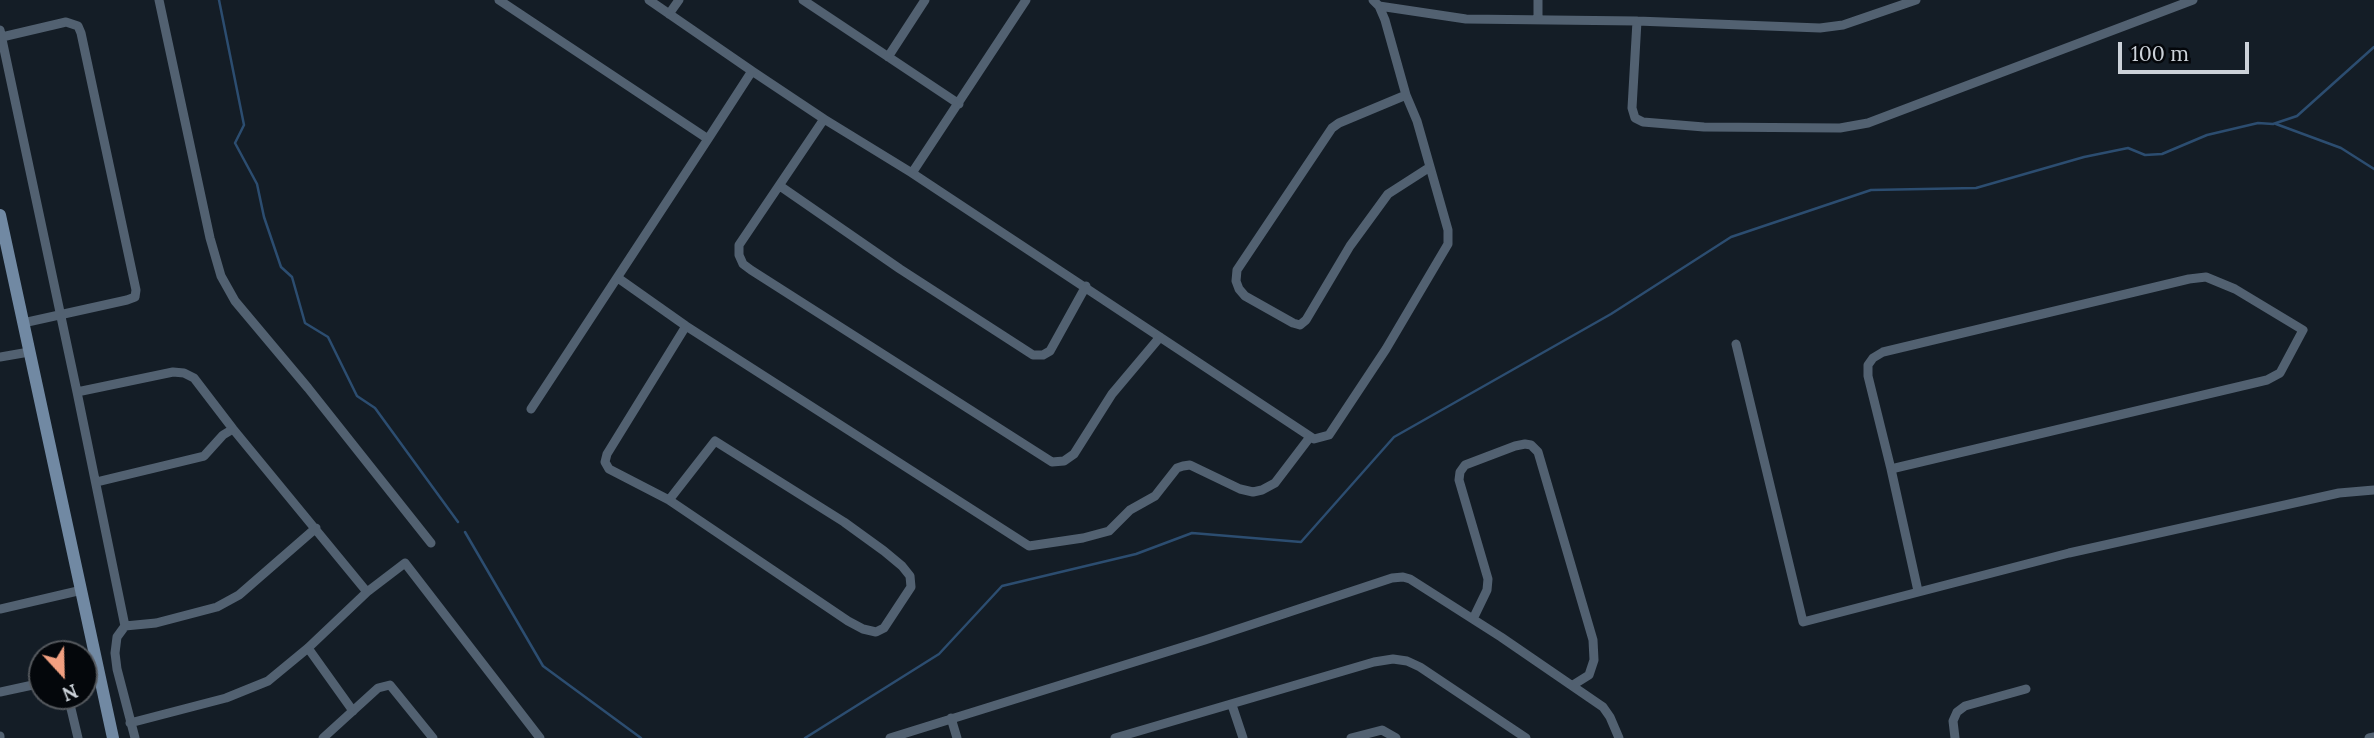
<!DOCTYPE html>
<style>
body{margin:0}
#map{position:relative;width:2374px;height:738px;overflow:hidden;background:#141d26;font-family:Lora,serif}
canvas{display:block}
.north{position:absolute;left:28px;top:640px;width:70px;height:70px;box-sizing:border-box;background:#04070b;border:2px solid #54585d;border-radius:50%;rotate:158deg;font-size:19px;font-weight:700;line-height:28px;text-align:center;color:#ccd2d9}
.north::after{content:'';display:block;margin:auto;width:24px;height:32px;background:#f2a081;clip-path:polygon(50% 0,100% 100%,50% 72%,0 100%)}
.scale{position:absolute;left:2118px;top:42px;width:131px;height:32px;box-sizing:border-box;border:4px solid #ccd2d9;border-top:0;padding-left:9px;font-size:21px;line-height:24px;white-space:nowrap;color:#ccd2d9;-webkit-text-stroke:5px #04070b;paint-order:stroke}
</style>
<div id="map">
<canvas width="2374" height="738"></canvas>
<div class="north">N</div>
<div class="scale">100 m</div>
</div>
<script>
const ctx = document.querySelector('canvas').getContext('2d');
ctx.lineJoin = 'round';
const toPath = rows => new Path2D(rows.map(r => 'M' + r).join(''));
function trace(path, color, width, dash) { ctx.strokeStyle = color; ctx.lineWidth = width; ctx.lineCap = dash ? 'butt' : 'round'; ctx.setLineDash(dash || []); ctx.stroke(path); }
trace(toPath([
 [219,0,244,125,235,143,257,184,264,217,281,267,292,277,305,323,328,337,357,396,375,408,458,522],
 [2276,124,2341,148,2374,169],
 [465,532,543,666,641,738],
 [805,738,939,654,1002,586,1136,554,1192,533,1301,542,1394,437,1611,314,1731,237,1871,190,1976,188,2084,157,2128,148,2145,155,2162,154,2207,135,2258,123,2273,124,2297,116,2374,47]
]), '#2c4d70', 2.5);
trace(toPath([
 [159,0,210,238,221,276,235,301,308,388,431,543],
 [499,0,708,139,752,71,649,0],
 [803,0,959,104],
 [1026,0,912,173,1314,439,1329,435,1386,349,1448,244,1448,230,1417,121,1406,95,1385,20,1379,6,1373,0],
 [1538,0,1538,19],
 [1379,6,1466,19,1637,21,1820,28,1843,25,1916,0],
 [669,14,679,0],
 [1637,21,1632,108,1635,118,1643,122,1704,127,1840,128,1868,123,2193,0],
 [0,30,77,392,125,626,117,637,115,653,117,669,135,738],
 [2,37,66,22,78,26,81,33,136,290,135,297,127,300,23,323],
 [888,57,925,0],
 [752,71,824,119,912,173],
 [1406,95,1339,123,1332,128,1237,270,1236,281,1239,289,1245,296,1293,323,1300,325,1306,320,1350,246,1388,194,1430,167],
 [824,119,739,245,739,255,743,264,751,270,1052,462,1064,461,1074,454,1112,394,1160,337],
 [780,186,900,269,1033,355,1043,355,1050,351,1086,286],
 [618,278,686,326,1029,546,1083,538,1109,531,1130,510,1155,496,1177,468,1183,466,1190,465,1240,489,1253,492,1262,490,1275,483,1310,437],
 [1736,344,1803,622,2069,553,2339,493,2374,490],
 [0,357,29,352],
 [77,392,173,372,184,373,194,378,233,429,367,592],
 [531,409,708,139],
 [1891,469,2267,380,2280,373,2303,330,2235,289,2206,277,2189,279,1883,352,1873,358,1868,365,1868,376,1891,469,1918,591],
 [96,482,204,456,223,435,233,429],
 [669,500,848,621,863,629,876,632,884,628,911,587,910,576,902,566,884,551,844,522,715,441,669,500,609,469,605,462,607,454,686,326],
 [0,609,82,590],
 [1473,619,1487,590,1488,579,1459,480,1460,472,1465,465,1515,446,1525,444,1531,445,1538,452,1593,640,1594,660,1589,675,1573,685],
 [125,626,156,623,217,607,239,595,316,528],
 [308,648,353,711],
 [84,674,98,671],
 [0,692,42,683],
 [68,696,78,738],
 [1232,705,1243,738],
 [951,718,957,738],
 [130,723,226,698,268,681,308,648,367,592,405,563,540,738],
 [0,736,0,738],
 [323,738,378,688,390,685,433,738],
 [890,738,1205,640,1392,578,1403,577,1410,579,1501,637,1603,707,1610,717,1619,738],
 [1115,738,1374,662,1393,659,1407,661,1420,667,1526,738],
 [1351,738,1382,730,1396,738],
 [1955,738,1953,721,1957,712,1965,706,2026,689],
 [2369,738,2374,737]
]), '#526171', 9);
trace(toPath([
 [0,215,113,738]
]), '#7189a3', 12);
</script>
